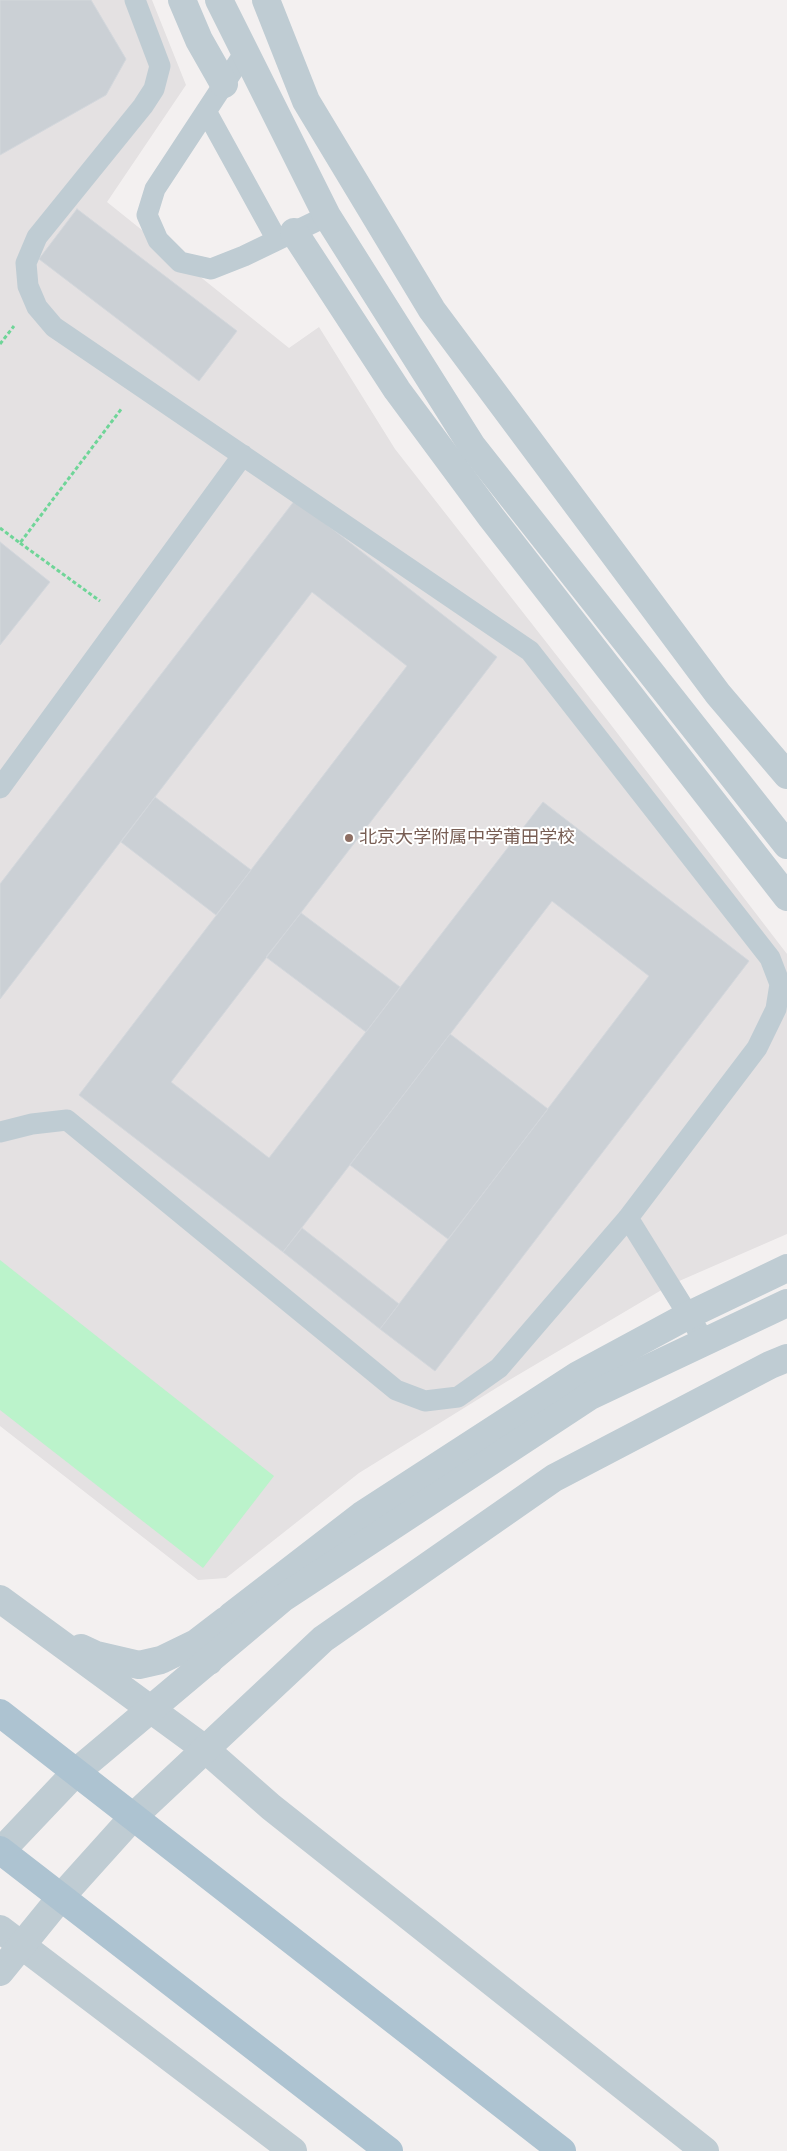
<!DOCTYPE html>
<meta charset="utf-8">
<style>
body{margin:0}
canvas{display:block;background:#f3f0f0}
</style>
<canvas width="787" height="2151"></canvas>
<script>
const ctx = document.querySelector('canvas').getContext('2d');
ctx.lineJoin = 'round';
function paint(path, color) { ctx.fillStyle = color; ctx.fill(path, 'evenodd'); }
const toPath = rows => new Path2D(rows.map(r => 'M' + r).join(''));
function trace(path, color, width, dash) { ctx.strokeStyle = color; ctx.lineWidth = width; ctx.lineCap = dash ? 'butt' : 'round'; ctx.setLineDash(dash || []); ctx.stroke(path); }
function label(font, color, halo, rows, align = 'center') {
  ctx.font = font + ' "Fira Sans","Noto Sans SC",sans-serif'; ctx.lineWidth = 4; ctx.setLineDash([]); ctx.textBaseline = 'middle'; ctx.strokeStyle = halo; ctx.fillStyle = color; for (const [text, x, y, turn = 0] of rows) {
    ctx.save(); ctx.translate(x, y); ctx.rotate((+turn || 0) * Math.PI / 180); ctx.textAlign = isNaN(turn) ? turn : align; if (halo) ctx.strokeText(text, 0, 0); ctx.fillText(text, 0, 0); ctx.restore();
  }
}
paint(toPath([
 [0,0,152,0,186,85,107,202,289,348,319,327,395,449,608,721,787,954,787,1234,670,1285,506,1382,359,1473,226,1578,198,1580,0,1426]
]), '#e4e1e2');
paint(toPath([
 [0,1260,274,1476,203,1568,0,1410]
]), '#bbf3cb');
const building = toPath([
 [0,0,91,0,126,59,106,95,0,155,0,0],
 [77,209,237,331,199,381,39,259,77,209],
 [295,500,497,657,171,1082,269,1158,543,802,749,961,435,1371,380,1329,649,976,552,901,283,1252,79,1095,407,666,312,592,0,999,0,884,295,500],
 [0,542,50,582,0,645,0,542],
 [155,797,251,870,216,915,121,842,155,797],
 [301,913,400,987,366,1032,266,957,301,913],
 [450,1034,548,1109,448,1239,350,1165,450,1034],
 [302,1228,399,1304,380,1329,283,1252,302,1228]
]);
paint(building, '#cbd0d5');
trace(building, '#d3d7dc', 1);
trace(toPath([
 [0,344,14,326],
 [0,528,20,543,122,408],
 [20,543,100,601]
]), '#6fd598', 3, [4, 2.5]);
trace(toPath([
 [245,52,155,189,147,215,158,240,180,262,211,269,244,256,327,216],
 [206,111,277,240],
 [0,788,243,455],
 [0,1132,32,1124,67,1120,396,1390,425,1401,458,1397,499,1368,628,1218,757,1048,776,1009,780,984,770,958,530,651,54,327,37,307,28,286,26,263,37,237,143,106,154,89,160,66,135,0],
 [628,1218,705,1342]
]), '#bfccd3', 21);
trace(toPath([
 [182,0,199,40,224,84],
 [294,232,397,390,491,517,787,897],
 [0,1599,205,1749,271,1807,705,2151],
 [81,1648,96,1655,139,1665,161,1660,196,1643,226,1620],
 [209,1661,231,1616,362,1515,578,1375,689,1315,787,1268],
 [0,1929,293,2151]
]), '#bfccd3', 28);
trace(toPath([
 [219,0,327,216,472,446,787,845],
 [266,0,306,101,432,310,718,694,787,775],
 [0,1852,76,1772,283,1598,590,1396,787,1303],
 [0,1972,61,1897,133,1817,323,1639,554,1478,770,1365,787,1358]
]), '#bfccd3', 28);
trace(toPath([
 [0,1713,562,2151],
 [0,1850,389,2151]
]), '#adc3d1', 28);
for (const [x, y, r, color] of [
 [349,838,5,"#8d6e63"]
]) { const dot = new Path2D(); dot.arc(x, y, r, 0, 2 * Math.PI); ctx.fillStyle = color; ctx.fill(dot); trace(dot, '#fff', 2); }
label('18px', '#785e54', '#fff', [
 ["北京大学附属中学莆田学校",359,838]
], 'left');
</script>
